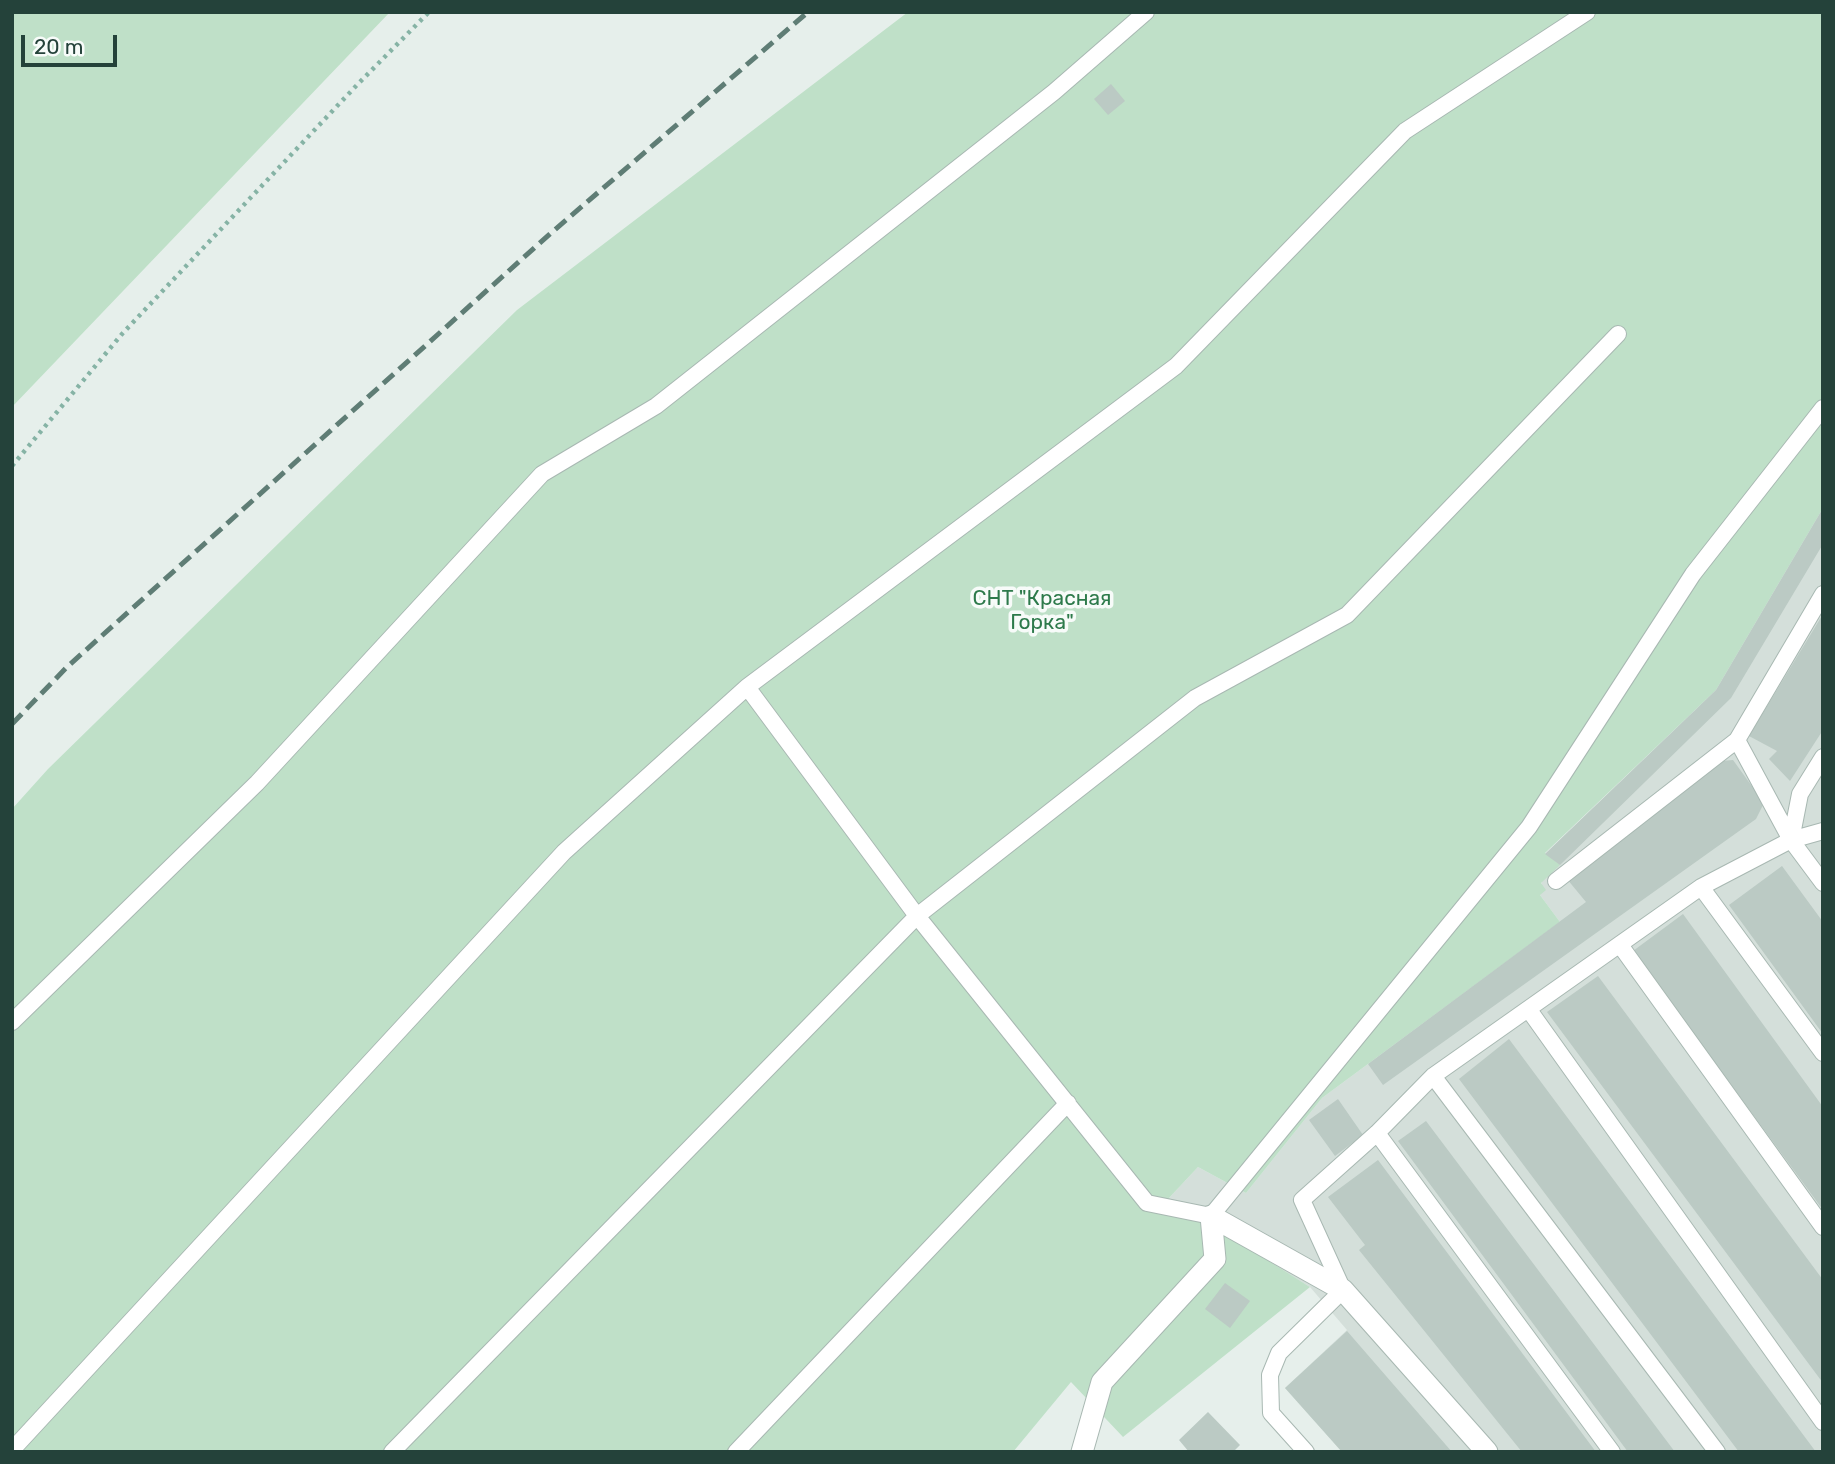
<!DOCTYPE html>
<meta charset="utf-8">
<style>
body{margin:0}
#map{position:relative;width:1835px;height:1464px;overflow:hidden;background:#e6efeb;font-family:Rubik,sans-serif}
canvas{display:block}
.frame{position:absolute;inset:0;border:14px solid #24423a;pointer-events:none}
.scale{position:absolute;left:21px;top:35px;width:96px;height:32px;box-sizing:border-box;border:4px solid #24423a;border-top:0;padding-left:9px;font-size:21px;line-height:24px;white-space:nowrap;color:#24423a;-webkit-text-stroke:5px #f7fbf9;paint-order:stroke}
</style>
<div id="map">
<canvas width="1835" height="1464"></canvas>
<div class="frame"></div>
<div class="scale">20 m</div>
</div>
<script>
const ctx = document.querySelector('canvas').getContext('2d');
ctx.lineJoin = 'round';
function paint(path, color) { ctx.fillStyle = color; ctx.fill(path, 'evenodd'); }
const toPath = rows => new Path2D(rows.map(r => 'M' + r).join(''));
function trace(path, color, width, dash) { ctx.strokeStyle = color; ctx.lineWidth = width; ctx.lineCap = dash ? 'butt' : 'round'; ctx.setLineDash(dash || []); ctx.stroke(path); }
function label(font, color, halo, rows, align = 'center') {
  ctx.font = font + ' Rubik,sans-serif'; ctx.lineWidth = 7; ctx.setLineDash([]); ctx.textBaseline = 'middle'; ctx.strokeStyle = halo; ctx.fillStyle = color; for (const [text, x, y, turn = 0] of rows) {
    ctx.save(); ctx.translate(x, y); ctx.rotate((+turn || 0) * Math.PI / 180); ctx.textAlign = isNaN(turn) ? turn : align; if (halo) ctx.strokeText(text, 0, 0); ctx.fillText(text, 0, 0); ctx.restore();
  }
}
paint(toPath([
 [1823,508,1823,1452,1342,1452,1285,1388,1347,1330,1310,1287,1168,1199,1198,1167,1246,1193,1322,1098,1560,922,1540,895,1545,854,1716,690]
]), '#d4dfda');
paint(toPath([
 [12,12,390,12,12,407],
 [908,12,1823,12,1823,508,1716,690,1545,853,1560,865,1541,883,1546,890,1540,895,1560,922,1322,1098,1246,1193,1198,1167,1169,1198,1310,1287,1123,1437,1071,1382,1013,1452,12,1452,12,809,48,769,517,310]
]), '#bfe0c8');
paint(toPath([
 [1111,84,1125,101,1108,115,1094,99],
 [1823,508,1823,544,1731,698,1560,865,1545,854,1716,690],
 [1823,614,1823,730,1790,781,1769,759,1777,751,1749,736],
 [1733,760,1764,803,1756,819,1383,1085,1368,1064,1586,902,1567,879,1722,761],
 [1782,866,1823,922,1823,1034,1729,905],
 [1683,914,1823,1107,1823,1210,1633,951],
 [1598,976,1823,1280,1823,1383,1547,1012],
 [1509,1039,1816,1452,1739,1452,1459,1079],
 [1338,1099,1363,1135,1335,1156,1309,1120],
 [1426,1121,1675,1452,1628,1452,1398,1141],
 [1378,1160,1596,1452,1522,1452,1359,1250,1365,1245,1328,1197],
 [1225,1283,1250,1301,1230,1328,1205,1309],
 [1347,1331,1452,1452,1342,1452,1285,1388],
 [1208,1412,1240,1445,1233,1452,1189,1452,1179,1440]
]), '#bbcac4');
const service = toPath([
 [1823,594,1737,740,1791,840,1823,883],
 [747,687,917,916,1147,1203,1211,1216,1529,827,1693,574,1823,408],
 [1791,840,1823,831],
 [1556,881,1737,740],
 [1701,887,1823,1053],
 [1620,945,1823,1227],
 [1529,1010,1823,1422],
 [12,1022,257,783,542,474,656,406,1054,92,1146,12],
 [1433,1076,1717,1452],
 [1377,1133,1612,1452],
 [12,1450,564,852,747,687,1176,366,1405,131,1587,12],
 [392,1452,917,916,1195,698,1347,615,1618,334],
 [736,1452,1068,1103],
 [1306,1452,1271,1413,1270,1375,1279,1353,1343,1290,1302,1200,1377,1133,1433,1076,1701,887,1791,840,1800,794,1823,757]
]);
const minor = toPath([
 [1211,1216,1343,1290,1487,1452],
 [1082,1452,1102,1382,1215,1259,1211,1216]
]);
trace(service, '#a8b8b2', 18);
trace(minor, '#a8b8b2', 23);
trace(toPath([
 [12,466,122,334,356,86,429,12]
]), '#86b3a5', 4.5, [3.5, 5]);
trace(service, '#fff', 16);
trace(minor, '#fff', 21);
trace(toPath([
 [12,724,67,667,551,233,808,12]
]), '#5f7d75', 5, [14, 7]);
label('21px', '#2d7a4b', '#f7fbf9', [
 ["СНТ \"Красная",1042,599],
 ["Горка\"",1042,623]
]);
</script>
